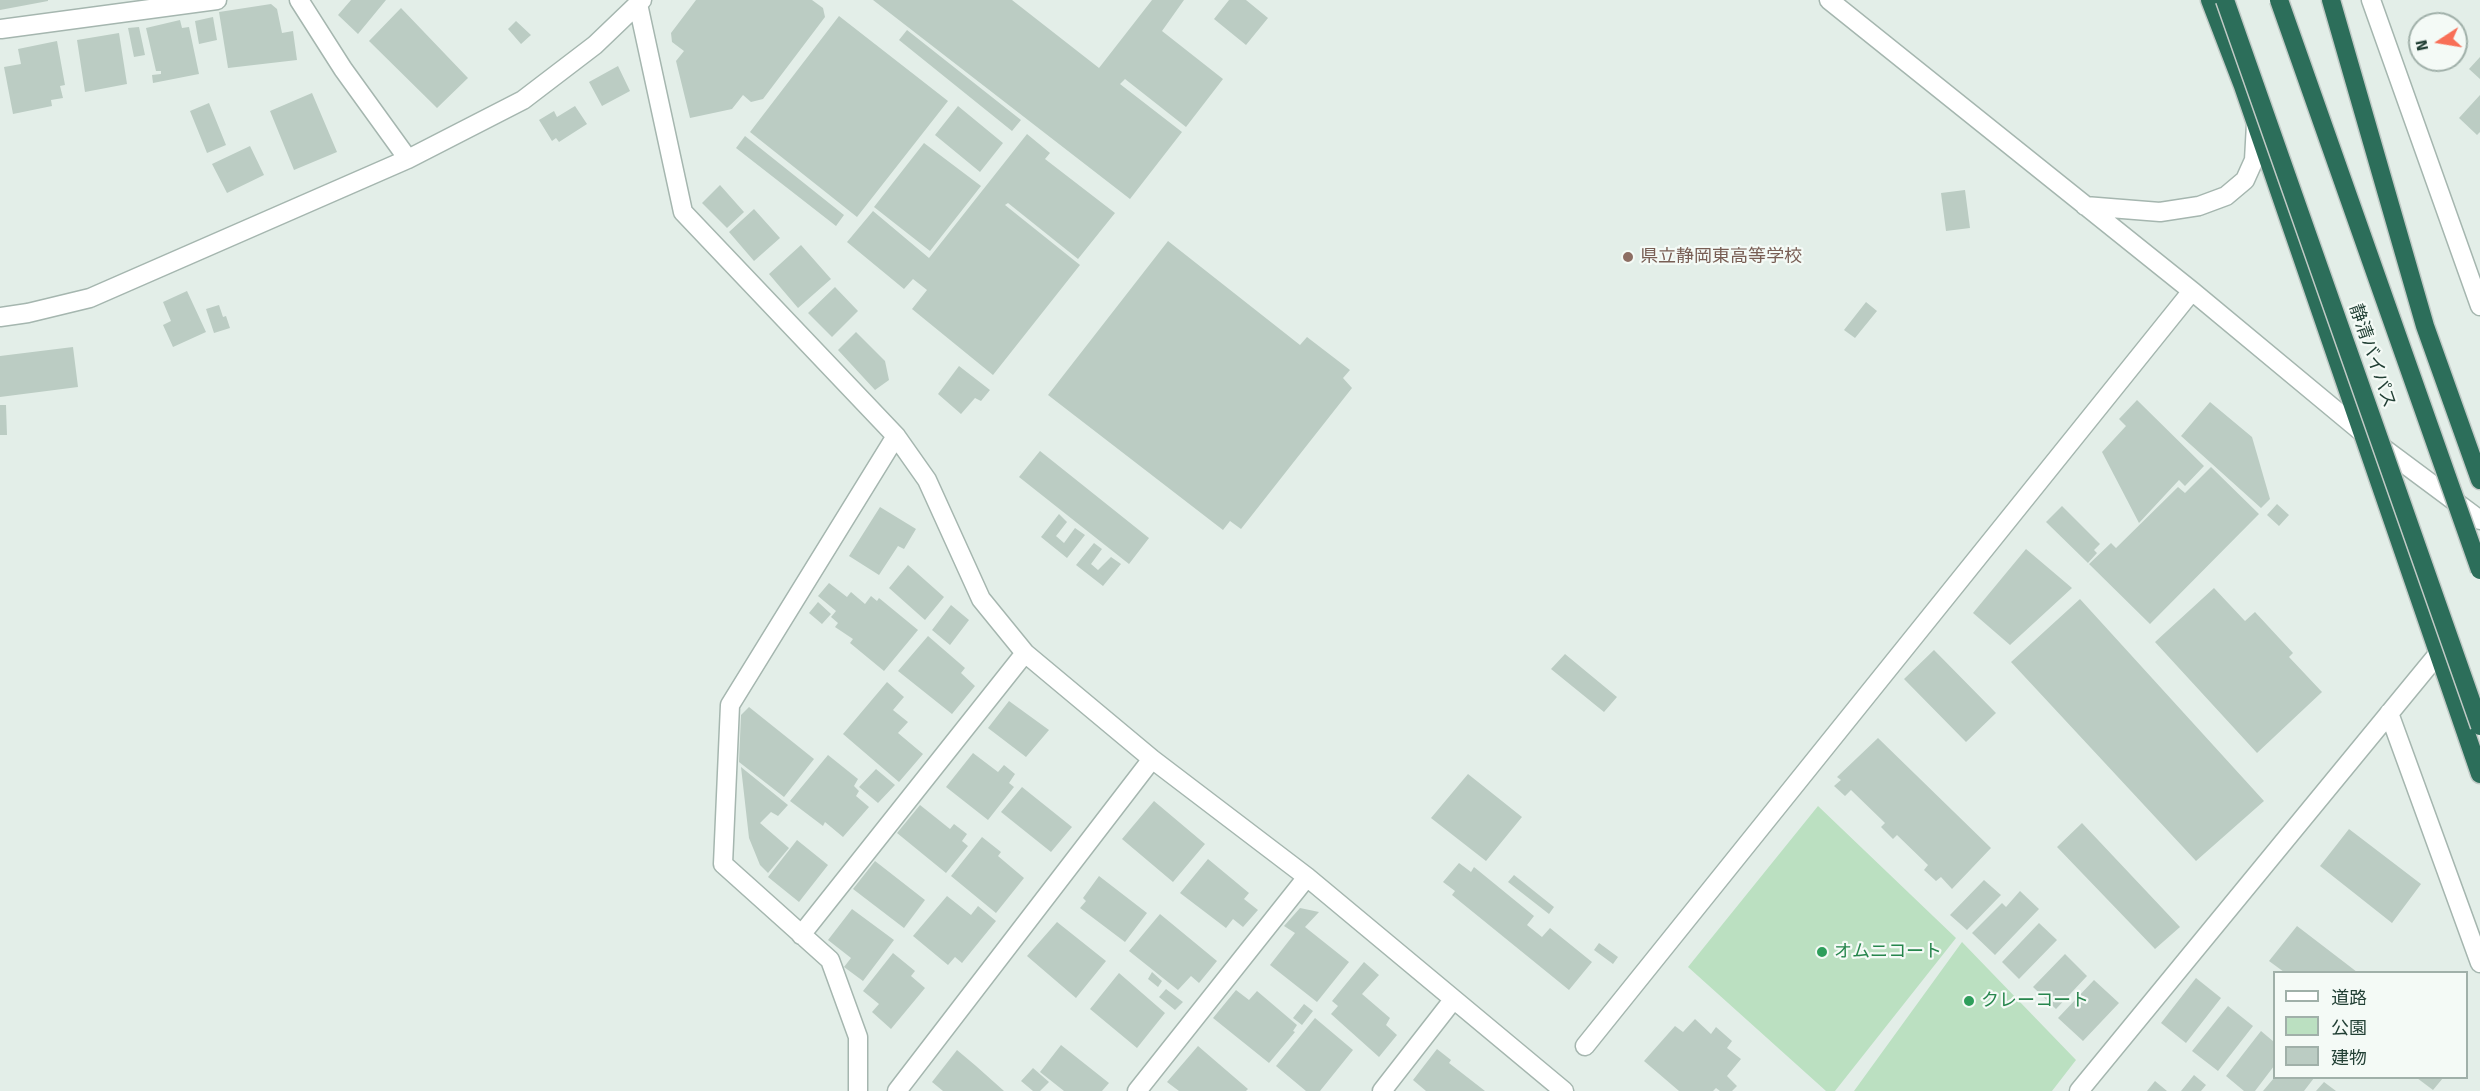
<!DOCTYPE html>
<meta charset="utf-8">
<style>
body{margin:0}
#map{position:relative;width:2480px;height:1091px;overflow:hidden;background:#e3eee8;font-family:"Fira Sans","Noto Sans JP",sans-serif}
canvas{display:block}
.legend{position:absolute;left:2273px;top:971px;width:195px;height:108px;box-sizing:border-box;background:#f4faf6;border:2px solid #a0b0a9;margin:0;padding:8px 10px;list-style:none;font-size:18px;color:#224035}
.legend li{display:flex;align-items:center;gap:12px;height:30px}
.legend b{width:30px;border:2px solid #a0b0a9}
.north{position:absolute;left:2408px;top:12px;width:60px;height:60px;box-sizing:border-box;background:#f4faf6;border:2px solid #a0b0a9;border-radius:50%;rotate:258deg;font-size:16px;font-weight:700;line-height:24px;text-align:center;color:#224035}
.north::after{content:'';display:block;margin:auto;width:21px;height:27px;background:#f86f57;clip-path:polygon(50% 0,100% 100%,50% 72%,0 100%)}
</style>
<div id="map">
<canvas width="2480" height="1091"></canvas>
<ul class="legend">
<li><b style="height:8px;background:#fff"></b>道路</li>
<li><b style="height:16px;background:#bbe0c1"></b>公園</li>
<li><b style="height:16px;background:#bbccc3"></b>建物</li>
</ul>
<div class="north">N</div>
</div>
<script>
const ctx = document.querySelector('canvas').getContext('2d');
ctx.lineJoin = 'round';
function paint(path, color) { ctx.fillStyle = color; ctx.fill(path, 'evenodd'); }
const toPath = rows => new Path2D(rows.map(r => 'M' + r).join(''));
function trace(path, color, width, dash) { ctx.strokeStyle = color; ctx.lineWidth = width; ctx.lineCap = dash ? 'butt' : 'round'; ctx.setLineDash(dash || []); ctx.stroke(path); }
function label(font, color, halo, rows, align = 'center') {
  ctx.font = font + ' "Fira Sans","Noto Sans JP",sans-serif'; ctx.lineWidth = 4.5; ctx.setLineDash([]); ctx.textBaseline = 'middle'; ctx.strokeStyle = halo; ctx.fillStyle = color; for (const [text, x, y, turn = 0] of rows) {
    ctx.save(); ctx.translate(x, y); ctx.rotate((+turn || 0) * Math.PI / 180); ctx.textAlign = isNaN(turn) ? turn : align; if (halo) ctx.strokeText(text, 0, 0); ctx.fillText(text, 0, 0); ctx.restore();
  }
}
paint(toPath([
 [1818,806,1956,938,1835,1091,1826,1091,1688,967],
 [1962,942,2076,1060,2052,1091,1854,1091]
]), '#bbe0c1');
paint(toPath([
 [0,0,48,0,48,1,0,10],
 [351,0,386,0,358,34,338,15],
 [696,0,812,0,823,8,825,17,763,99,751,102,743,95,732,109,690,118,676,61,684,51,672,42,671,33],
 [873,0,1012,0,1099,68,1152,0,1184,0,1162,31,1223,79,1186,127,1125,79,1120,84,1182,132,1130,199],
 [1229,0,1246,0,1268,18,1246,45,1214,19],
 [271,4,277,9,282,33,293,31,297,60,228,68,219,12],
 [401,8,468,78,437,108,369,41],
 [839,16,948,101,857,217,750,132],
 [213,17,217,40,199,44,195,21],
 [180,20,182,28,189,27,199,74,153,83,152,75,161,74,161,71,156,71,146,28],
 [516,21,531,35,521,44,508,29],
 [139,27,145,55,134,57,128,28],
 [907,30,1021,120,1012,131,899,40],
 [119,33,127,84,85,92,77,40],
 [57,41,65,85,60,86,63,98,51,100,52,106,13,114,4,67,21,64,18,49],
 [2480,57,2480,79,2469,69],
 [618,66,630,91,602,106,589,82],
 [312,93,337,152,294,170,270,111],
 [2480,95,2480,132,2477,135,2459,118],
 [209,103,226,145,207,153,190,111],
 [575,106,587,124,559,142,556,138,552,141,539,120,554,111,557,117],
 [958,106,1003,143,980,172,935,135],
 [1027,134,1050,153,1045,159,1115,213,1078,259,1008,203,1005,205,1080,265,993,375,912,309,927,290,913,279,904,289,847,242,873,211,929,258],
 [745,136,844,215,836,226,736,148],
 [924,143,981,186,930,251,874,207],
 [250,146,264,175,227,193,212,164],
 [720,185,744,212,727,228,702,203],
 [1965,190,1970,228,1946,231,1941,193],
 [754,209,780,238,754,261,729,232],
 [1168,241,1300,345,1307,337,1350,370,1343,378,1352,388,1241,529,1230,521,1223,530,1048,395],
 [801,245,831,279,798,308,769,274],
 [835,287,858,311,832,337,808,313],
 [187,291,206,332,173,347,163,325,171,321,163,302],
 [1866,302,1877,311,1855,338,1844,330],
 [219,305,223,317,226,316,230,328,214,333,206,309],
 [856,332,885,361,889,380,875,390,838,350],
 [73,347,78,387,0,397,0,356],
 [959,366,990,390,981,401,975,398,961,414,938,394],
 [2137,400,2204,466,2185,486,2179,480,2139,523,2102,452,2126,426,2119,419],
 [2210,402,2252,437,2270,499,2261,508,2181,436],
 [0,405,6,405,7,435,0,435],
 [1040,451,1149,538,1129,564,1019,477],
 [2211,467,2259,514,2150,624,2089,564,2111,543,2116,548,2178,487,2185,493],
 [2277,504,2289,515,2279,526,2267,515],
 [2062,506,2100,544,2094,550,2097,553,2088,563,2046,522],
 [880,507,916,529,904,549,898,546,879,575,849,556],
 [1059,514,1067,522,1056,536,1064,543,1075,528,1085,535,1067,558,1041,537],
 [1094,543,1102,549,1091,564,1098,570,1111,557,1121,564,1103,586,1076,565],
 [2026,549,2072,588,2010,645,1973,613],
 [908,565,944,597,925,620,889,588],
 [829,583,847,597,851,592,865,604,871,596,877,601,879,598,918,630,884,671,850,643,853,639,835,627,838,623,831,617,836,611,818,596],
 [2214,588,2245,621,2255,612,2293,653,2289,657,2322,692,2257,753,2155,642],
 [2080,599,2264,801,2196,861,2011,662],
 [818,602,831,614,822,624,809,613],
 [951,605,969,620,950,645,932,630],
 [928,636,965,668,961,673,975,686,952,714,898,671],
 [1934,650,1996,713,1966,742,1904,679],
 [1565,654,1617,697,1604,712,1551,669],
 [887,682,904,697,893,710,908,722,898,733,923,754,899,782,843,734],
 [1009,701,1049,730,1026,757,988,728],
 [749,707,814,759,784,797,739,762,741,715],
 [1878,738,1991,848,1952,889,1941,877,1936,881,1924,870,1928,865,1897,835,1893,839,1881,827,1885,823,1851,790,1845,796,1834,786,1841,780,1837,777],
 [973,753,998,772,1004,765,1015,774,1009,783,1014,787,988,820,946,787],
 [828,755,858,779,854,786,859,791,856,796,869,807,843,837,825,822,823,826,790,801],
 [741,767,788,805,778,816,771,812,760,823,789,848,768,873,760,865,749,838],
 [876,769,895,785,878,803,859,787],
 [1468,774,1522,817,1486,861,1431,818],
 [1022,787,1072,827,1051,852,1001,812],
 [1154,801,1205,844,1173,882,1122,839],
 [920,805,950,829,954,824,967,834,962,841,968,846,946,873,897,833],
 [2082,823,2180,927,2155,949,2057,847],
 [2349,829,2421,884,2392,923,2320,866],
 [982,837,1001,852,998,856,1024,878,996,913,951,876],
 [797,840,828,865,799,902,768,877],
 [1208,859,1249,893,1244,899,1258,910,1243,927,1233,919,1226,928,1180,893],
 [875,861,925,900,904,928,853,889],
 [1459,863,1471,872,1474,867,1534,916,1527,925,1542,937,1550,928,1592,962,1569,990,1452,895,1455,891,1443,882],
 [1514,875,1554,907,1549,914,1508,882],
 [1099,876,1147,913,1125,942,1080,908,1086,901,1083,898],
 [1984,880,2001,895,1967,930,1950,915],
 [2020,891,2039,909,1995,955,1972,933,2002,903,2006,907],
 [947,896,971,915,978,906,996,921,962,963,955,957,948,965,913,936],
 [1300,908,1319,912,1305,927,1349,962,1317,1002,1270,965,1295,933,1284,926],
 [852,909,894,940,863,981,844,967,851,958,828,940],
 [1160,914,1217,961,1199,983,1191,976,1178,990,1129,951],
 [1057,922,1106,961,1076,998,1027,956],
 [2039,923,2057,940,2019,979,2002,962],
 [2297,926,2357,972,2284,972,2269,961],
 [1599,943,1618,957,1613,964,1594,950],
 [893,953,915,971,911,976,925,988,891,1029,872,1012,879,1004,863,991],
 [2065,954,2087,976,2056,1009,2033,987],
 [1364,962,1379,975,1362,994,1390,1018,1386,1025,1397,1035,1379,1057,1331,1014,1338,1006,1332,1001],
 [1152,972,1162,981,1158,987,1148,979],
 [1119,973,1165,1013,1137,1048,1090,1009],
 [2196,978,2221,998,2186,1043,2161,1023],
 [2094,980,2119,1003,2083,1041,2058,1018],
 [1166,989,1183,1002,1175,1010,1159,997],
 [1236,990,1249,1000,1257,991,1297,1025,1293,1031,1295,1032,1269,1063,1213,1018],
 [1304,1004,1313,1011,1302,1025,1293,1018],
 [2228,1006,2253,1026,2218,1071,2192,1051],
 [1315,1018,1353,1050,1320,1091,1306,1091,1276,1066],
 [1695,1019,1711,1034,1716,1027,1732,1041,1727,1048,1741,1059,1727,1076,1737,1086,1732,1091,1720,1091,1716,1088,1713,1091,1679,1091,1644,1061,1675,1026,1683,1032],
 [2261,1031,2274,1042,2274,1066,2255,1091,2244,1091,2226,1076],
 [1061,1045,1109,1083,1102,1091,1064,1091,1040,1072],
 [1198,1046,1248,1089,1246,1091,1179,1091,1167,1082],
 [1437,1049,1451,1060,1449,1063,1485,1091,1426,1091,1413,1080],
 [957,1050,976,1066,1004,1091,943,1091,932,1082],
 [1033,1068,1049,1082,1040,1091,1033,1091,1021,1081],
 [2194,1075,2206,1085,2201,1091,2181,1091],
 [2274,1078,2314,1078,2304,1091,2263,1091],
 [2417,1078,2443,1078,2433,1090],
 [2155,1081,2167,1091,2147,1091],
 [2324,1082,2336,1091,2316,1091]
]), '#bbccc3');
const minor = toPath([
 [299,0,343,69,408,159],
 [1829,0,2192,291,2363,433,2480,520],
 [2371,0,2480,306],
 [638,4,683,212,896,436,927,480,981,599,1025,653,1152,759,1307,877,1564,1091],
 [1,29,217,0],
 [2085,206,2160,212,2199,206,2226,196,2245,180,2254,160,2256,124],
 [0,317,28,313,90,298,408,159,523,100,595,45,642,0],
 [2389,713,2480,963],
 [801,935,1025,653],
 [1585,1046,2192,291],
 [858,1091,858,1037,830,960,723,864,730,705,896,436],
 [897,1091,1152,759],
 [1137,1091,1307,877],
 [1382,1091,1453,1000],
 [2079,1091,2438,654]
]);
const highway = toPath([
 [2210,0,2243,86,2480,774],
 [2331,0,2425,326,2480,480]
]);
trace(minor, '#a5b6af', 21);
trace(highway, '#c1cac6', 21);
trace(minor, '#fff', 18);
trace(highway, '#2c6e5a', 18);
const highwayBridge = toPath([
 [2225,0,2480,726],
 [2279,0,2480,570]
]);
trace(highwayBridge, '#c1cac6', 21, []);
trace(highwayBridge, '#2c6e5a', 18);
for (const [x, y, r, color] of [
 [1628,257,6,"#8d6e63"],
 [1822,952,6,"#2e9e5b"],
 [1969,1001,6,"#2e9e5b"]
]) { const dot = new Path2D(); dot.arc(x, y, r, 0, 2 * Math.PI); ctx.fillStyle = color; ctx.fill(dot); trace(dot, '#f4faf6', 2); }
label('18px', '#785e54', '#f4faf6', [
 ["県立静岡東高等学校",1640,257]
], 'left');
label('18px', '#224035', '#f4faf6', [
 ["静清バイパス",2372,356,71]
]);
label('18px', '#27864d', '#f4faf6', [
 ["オムニコート",1834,952],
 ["クレーコート",1981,1001]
], 'left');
</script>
